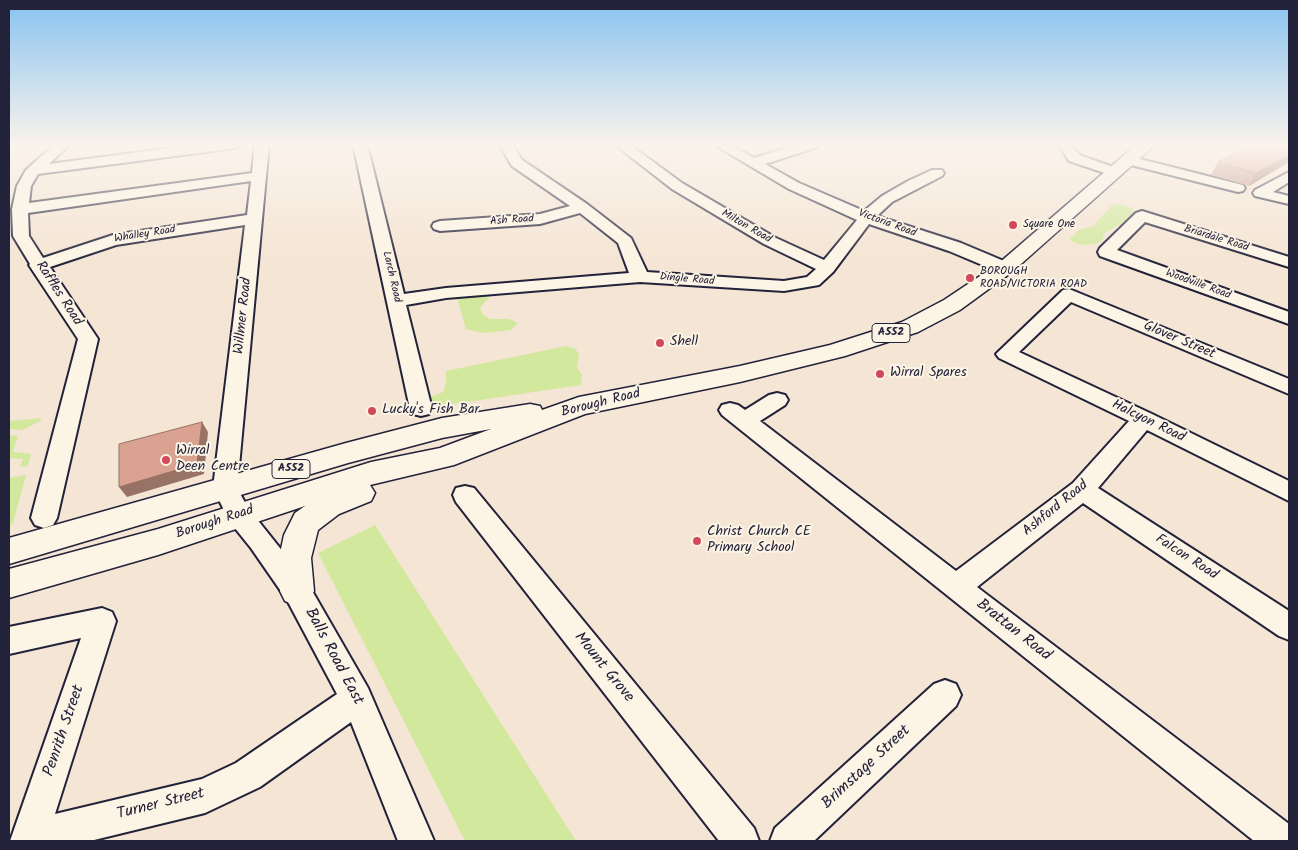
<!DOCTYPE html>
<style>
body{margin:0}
#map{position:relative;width:1298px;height:850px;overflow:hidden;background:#f5e5d4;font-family:Kalam,sans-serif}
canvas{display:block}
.frame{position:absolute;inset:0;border:10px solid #22223b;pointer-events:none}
</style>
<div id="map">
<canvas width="1298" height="850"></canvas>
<div class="frame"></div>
</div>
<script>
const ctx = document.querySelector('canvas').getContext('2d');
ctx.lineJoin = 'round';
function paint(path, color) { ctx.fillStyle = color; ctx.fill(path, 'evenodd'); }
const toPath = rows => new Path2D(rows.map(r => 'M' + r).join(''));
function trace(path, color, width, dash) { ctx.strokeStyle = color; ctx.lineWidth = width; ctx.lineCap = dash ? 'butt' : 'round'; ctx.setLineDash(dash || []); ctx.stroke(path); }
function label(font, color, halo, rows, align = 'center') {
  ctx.font = font + ' Kalam,sans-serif'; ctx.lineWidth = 4; ctx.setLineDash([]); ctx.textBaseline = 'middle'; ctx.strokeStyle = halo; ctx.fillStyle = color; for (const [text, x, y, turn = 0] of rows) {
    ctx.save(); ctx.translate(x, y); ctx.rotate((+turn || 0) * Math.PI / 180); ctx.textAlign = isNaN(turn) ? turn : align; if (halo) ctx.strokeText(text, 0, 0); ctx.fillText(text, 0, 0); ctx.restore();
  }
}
paint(toPath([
 [1118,204,1132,208,1133,214,1130,219,1103,234,1103,239,1099,243,1084,245,1075,243,1069,239,1079,230,1093,226,1112,205],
 [485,293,490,296,480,308,483,315,490,319,509,319,518,323,511,330,483,333,466,329,457,297],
 [566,346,574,348,579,353,577,368,582,374,581,385,440,406,432,402,430,397,443,392,446,383,446,371],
 [42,418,40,421,23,430,9,429,9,421],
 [9,435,18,436,13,452,31,454,28,466,20,467,23,459,9,458],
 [26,475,13,523,9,527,9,478],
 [375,525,576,841,465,841,318,553]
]), '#d2e89d');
const minor = toPath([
 [55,144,70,144,49,164,201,144,242,144,236,148,38,174,31,186,29,203,252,173,255,144,269,144,237,488,248,508,307,582,368,688,434,841,398,841,351,722,260,787,205,813,90,841,10,841,81,638,9,654,9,627,102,608,112,612,116,621,55,814,202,779,236,763,337,694,287,600,251,548,230,522,213,488,245,225,116,245,50,267,98,339,57,518,53,525,44,528,35,525,31,518,78,339,29,265,30,264,13,236,12,209,17,186,26,170,55,144],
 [251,181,247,215,113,235,43,258,29,236,28,213,251,181],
 [353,144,367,144,404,294,446,288,629,273,618,243,580,213,540,224,440,231,434,229,432,226,434,223,440,221,540,214,570,206,512,166,499,144,512,144,522,160,587,204,631,238,647,272,784,281,807,277,816,269,764,244,672,189,614,144,629,144,682,183,776,238,824,260,857,220,789,189,713,144,730,144,754,158,798,144,819,144,818,147,765,164,799,183,864,211,882,196,908,181,932,170,942,170,944,173,942,176,892,202,877,216,961,243,1011,264,1014,268,1011,272,1005,273,999,272,949,251,869,224,833,272,819,285,784,291,640,282,446,298,406,305,432,409,429,414,421,416,413,414,410,409,353,144],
 [1058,144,1071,144,1079,155,1119,169,1121,172,1119,175,1114,176,1069,161,1058,144],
 [1128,156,1243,185,1245,188,1243,191,1238,192,1123,163,1121,160,1128,156],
 [1289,172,1289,182,1273,192,1289,196,1289,204,1255,196,1253,193,1255,190,1289,172],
 [1142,211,1289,257,1289,267,1145,222,1117,250,1289,312,1289,324,1100,256,1098,252,1100,248,1136,213,1142,211],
 [1069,289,1289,379,1289,394,1071,302,1019,352,1152,414,1289,481,1289,501,1147,430,1098,488,1289,611,1289,640,1279,636,1083,503,977,587,1289,824,1289,841,1254,841,722,415,719,410,722,405,730,403,738,405,745,410,769,395,777,393,785,395,788,400,785,405,760,421,956,571,1073,483,1129,421,999,358,996,354,1063,290,1069,289],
 [465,486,474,488,754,828,759,841,719,841,456,502,453,495,456,488,465,486],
 [945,680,956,684,961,695,956,706,814,841,770,841,775,828,934,684,945,680]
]);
const trunk = toPath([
 [1137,144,1156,144,1012,272,960,310,918,332,845,356,740,382,585,414,454,465,370,485,375,493,371,501,339,514,318,530,311,558,314,591,309,601,297,606,285,601,280,591,279,558,284,535,295,513,305,506,158,555,9,598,9,569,158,529,371,462,440,448,491,429,442,438,348,463,9,564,9,538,346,443,442,418,530,404,540,406,542,410,579,397,740,366,830,345,902,322,944,300,998,264,1137,144]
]);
trace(minor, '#22223b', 4);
trace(trunk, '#22223b', 3);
paint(minor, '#fcf5e5');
paint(trunk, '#fcf5e5');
paint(toPath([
 [1289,145,1289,162,1249,186,1211,175,1218,162]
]), '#bb8c7d');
paint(toPath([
 [1289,155,1289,162,1249,186,1256,173],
 [202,422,208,432,204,474,127,497,119,487]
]), '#997266');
const building = toPath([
 [1252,144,1289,144,1289,155,1256,173,1218,162,1252,144],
 [202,422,197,464,119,487,119,444,202,422]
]);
paint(building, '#daa391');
trace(building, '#997266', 1);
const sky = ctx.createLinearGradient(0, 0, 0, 264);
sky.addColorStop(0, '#89c3f0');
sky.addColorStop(0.55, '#faf3ec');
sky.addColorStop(1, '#faf3ec00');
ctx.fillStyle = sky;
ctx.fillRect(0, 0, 1298, 264);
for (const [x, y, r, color] of [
 [1013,225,5,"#d1495b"],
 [970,278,5,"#d1495b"],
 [660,343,5,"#d1495b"],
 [880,374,5,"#d1495b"],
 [372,411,5,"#d1495b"],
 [166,460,5,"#d1495b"],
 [697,541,5,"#d1495b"]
]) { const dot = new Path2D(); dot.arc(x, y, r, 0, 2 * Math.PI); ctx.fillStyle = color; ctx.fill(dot); trace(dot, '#fcf5e5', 2); }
label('11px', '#22223b', '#fcf5e5', [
 ["Ash Road",512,221,-4],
 ["Victoria Road",887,224,20],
 ["Milton Road",746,227,30],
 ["Whalley Road",145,235,-9],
 ["Briardale Road",1216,239,17],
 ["Larch Road",391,277,77],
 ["Dingle Road",687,280,5],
 ["Woodville Road",1198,285,20]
]);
label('11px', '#22223b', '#fcf5e5', [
 ["Square One",1023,225],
 ["BOROUGH",980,272],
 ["ROAD/VICTORIA ROAD",980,285]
], 'left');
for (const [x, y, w] of [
 [891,333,38],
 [291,469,38]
]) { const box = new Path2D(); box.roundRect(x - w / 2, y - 9.5, w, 19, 4); ctx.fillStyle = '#fcf5e5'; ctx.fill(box); trace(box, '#22223b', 1); }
label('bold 12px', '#22223b', null, [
 ["A552",891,333],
 ["A552",291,469]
]);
label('14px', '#22223b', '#fcf5e5', [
 ["Raffles Road",58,294,57],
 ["Willmer Road",244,316,-84],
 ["Glover Street",1179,341,23],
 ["Borough Road",601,404,-14],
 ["Halcyon Road",1148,422,26],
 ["Ashford Road",1056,509,-39],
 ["Borough Road",215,523,-18],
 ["Falcon Road",1186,558,33]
]);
label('14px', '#22223b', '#fcf5e5', [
 ["Shell",670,343],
 ["Wirral Spares",890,374],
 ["Lucky's Fish Bar",382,411],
 ["Wirral",176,452],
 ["Deen Centre",176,468],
 ["Christ Church CE",707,533],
 ["Primary School",707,549]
], 'left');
label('16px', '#22223b', '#fcf5e5', [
 ["Brattan Road",1013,631,38],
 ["Balls Road East",333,657,62],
 ["Mount Grove",603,668,51],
 ["Penrith Street",65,731,-71],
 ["Brimstage Street",867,768,-43],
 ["Turner Street",161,805,-14]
]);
</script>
